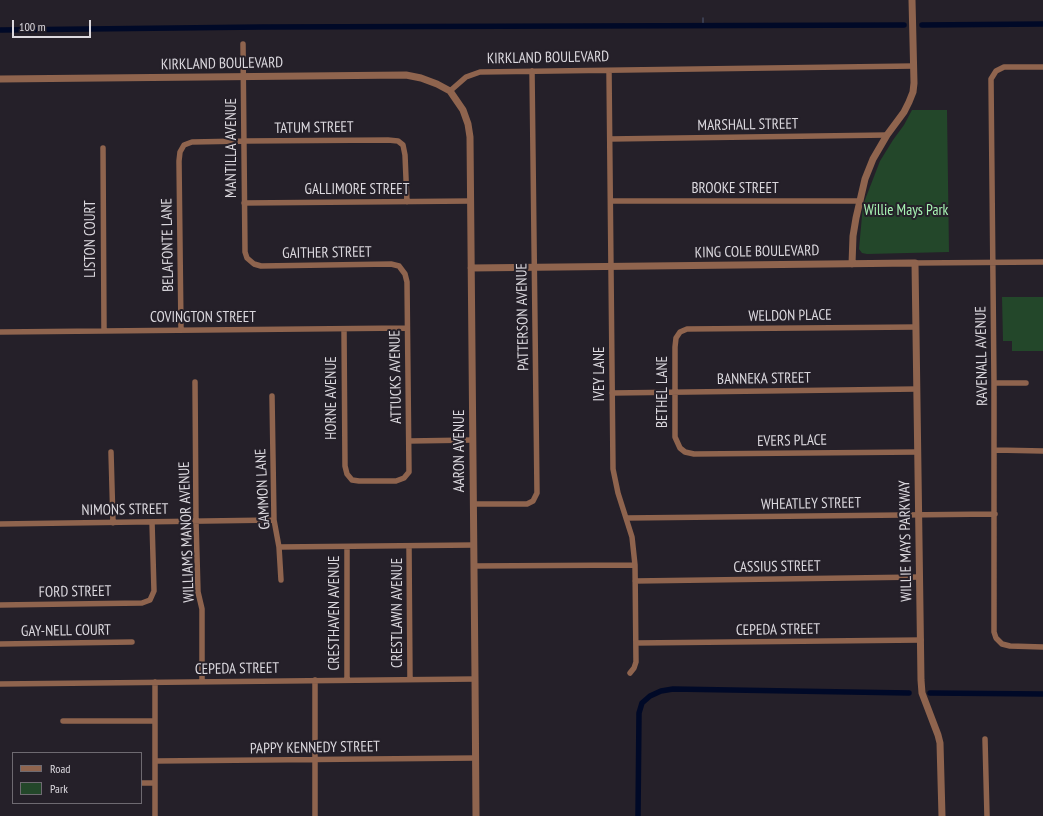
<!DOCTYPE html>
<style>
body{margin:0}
#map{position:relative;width:1043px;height:816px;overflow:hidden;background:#252029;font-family:"PT Sans Narrow",sans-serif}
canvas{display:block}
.legend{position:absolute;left:12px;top:752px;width:130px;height:52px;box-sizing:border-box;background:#252029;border:1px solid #6e6a71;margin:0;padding:5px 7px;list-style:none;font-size:12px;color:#dbd8de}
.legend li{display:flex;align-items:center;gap:8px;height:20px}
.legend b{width:20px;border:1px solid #6e6a71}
.scale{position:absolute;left:12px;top:20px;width:79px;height:18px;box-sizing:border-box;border:2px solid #dbd8de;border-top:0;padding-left:5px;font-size:12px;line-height:14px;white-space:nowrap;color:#dbd8de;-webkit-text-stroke:3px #252029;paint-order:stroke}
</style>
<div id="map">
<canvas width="1043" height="816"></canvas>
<ul class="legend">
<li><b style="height:5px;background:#8f644e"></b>Road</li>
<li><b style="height:11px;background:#23472a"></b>Park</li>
</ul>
<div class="scale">100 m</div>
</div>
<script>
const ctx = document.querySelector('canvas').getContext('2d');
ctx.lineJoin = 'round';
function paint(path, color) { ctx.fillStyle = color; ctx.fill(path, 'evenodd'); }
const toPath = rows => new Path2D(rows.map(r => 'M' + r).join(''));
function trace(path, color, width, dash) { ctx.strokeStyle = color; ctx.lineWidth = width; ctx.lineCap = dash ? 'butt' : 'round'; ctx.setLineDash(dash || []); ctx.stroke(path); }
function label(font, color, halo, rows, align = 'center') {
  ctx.font = font + ' "PT Sans Narrow",sans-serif'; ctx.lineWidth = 4; ctx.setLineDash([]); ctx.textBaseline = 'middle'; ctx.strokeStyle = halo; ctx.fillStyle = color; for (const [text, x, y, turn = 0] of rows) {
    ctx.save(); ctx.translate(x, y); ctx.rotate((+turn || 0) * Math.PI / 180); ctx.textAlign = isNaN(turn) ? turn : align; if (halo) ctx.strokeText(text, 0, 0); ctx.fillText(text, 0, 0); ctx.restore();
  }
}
paint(toPath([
 [912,110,947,110,949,252,867,254,862,253,859,249,863,205,880,161,893,140,904,125],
 [1002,297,1043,297,1043,351,1012,351,1012,341,1003,341]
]), '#23472a');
trace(toPath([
 [703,26,703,18]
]), '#42475e', 1.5);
trace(toPath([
 [922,25,1043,24],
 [1,30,261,27,904,25],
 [930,693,1043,694],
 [638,816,639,713,642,703,650,696,661,691,673,689,909,693]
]), '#000927', 5.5);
trace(toPath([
 [243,44,245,252,247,258,254,264,261,266,391,264,399,266,405,274,407,282,409,472,404,478,396,481,359,481,352,480,347,474,345,466,344,329],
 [1043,67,1004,67,996,71,991,79,994,383,994,632,996,638,1002,644,1010,646,1043,647],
 [609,71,613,469,618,493,632,537,635,565,636,662,634,668,630,673],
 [450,91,466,77,480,72,914,66],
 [610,139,887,135],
 [103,148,104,330],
 [611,201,859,201],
 [244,203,471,201],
 [915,263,1043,262],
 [916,327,687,329,680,332,676,338,675,347,675,437,680,448,685,452,694,454,918,452],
 [181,330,179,161,180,152,184,145,192,142,244,141,388,140,398,141,403,145,405,155,407,202],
 [0,332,407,328],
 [195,382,196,521,198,592,202,609,202,681],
 [994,383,1026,383],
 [612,393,917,389],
 [272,396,274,520,279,547,281,580],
 [409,441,473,440],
 [995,450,1043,451],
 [111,452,113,523],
 [473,504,527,504,533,501,537,493,532,71],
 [626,518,995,514],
 [0,524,274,520],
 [409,546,410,679],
 [279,547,474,545],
 [347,547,347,680],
 [474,566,635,565],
 [635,581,920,577],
 [0,605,142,603,150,600,154,591,152,522],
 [636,643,921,640],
 [0,644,132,642],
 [315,680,315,816],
 [155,682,155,816],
 [0,684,475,679],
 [63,721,155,721],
 [985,739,987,816],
 [155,761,476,758],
 [141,783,155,783]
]), '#8f644e', 5.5);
trace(toPath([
 [0,79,406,75,421,78,437,84,450,91,463,110,468,124,470,137,475,677,476,816],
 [852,264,853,236,856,218,865,179,873,159,887,135,904,112,909,102,913,92,914,83,912,0],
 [471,268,915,263,921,680,922,693,938,735,940,743,942,816]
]), '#8f644e', 7);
label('15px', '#dbd8de', '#252029', [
 ["KIRKLAND BOULEVARD",548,58,-1],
 ["KIRKLAND BOULEVARD",222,64,-1],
 ["MARSHALL STREET",748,125,-1],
 ["TATUM STREET",314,128,-1],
 ["MANTILLA AVENUE",232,148,-90],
 ["BROOKE STREET",735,189],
 ["GALLIMORE STREET",357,190],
 ["LISTON COURT",91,239,-90],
 ["BELAFONTE LANE",168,245,-91],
 ["KING COLE BOULEVARD",757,252,-1],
 ["GAITHER STREET",327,253,-1],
 ["WELDON PLACE",790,316,-1],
 ["PATTERSON AVENUE",523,317,-91],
 ["COVINGTON STREET",203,318],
 ["RAVENALL AVENUE",982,356,-91],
 ["IVEY LANE",600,374,-90],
 ["ATTUCKS AVENUE",396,377,-91],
 ["BANNEKA STREET",764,379,-1],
 ["BETHEL LANE",663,392,-90],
 ["HORNE AVENUE",332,398,-90],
 ["EVERS PLACE",792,441,-1],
 ["AARON AVENUE",460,451,-90],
 ["GAMMON LANE",263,489,-93],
 ["WHEATLEY STREET",811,504,-1],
 ["NIMONS STREET",125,510,-1],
 ["WILLIAMS MANOR AVENUE",187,532,-92],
 ["WILLIE MAYS PARKWAY",906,541,-91],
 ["CASSIUS STREET",777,567,-1],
 ["FORD STREET",75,592,-1],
 ["CRESTHAVEN AVENUE",335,613,-90],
 ["CRESTLAWN AVENUE",398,613,-90],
 ["CEPEDA STREET",778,630,-1],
 ["GAY-NELL COURT",66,631,-1],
 ["CEPEDA STREET",237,669,-1],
 ["PAPPY KENNEDY STREET",315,748,-1]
]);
label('15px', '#a7f3b3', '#252029', [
 ["Willie Mays Park",906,211]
]);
</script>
